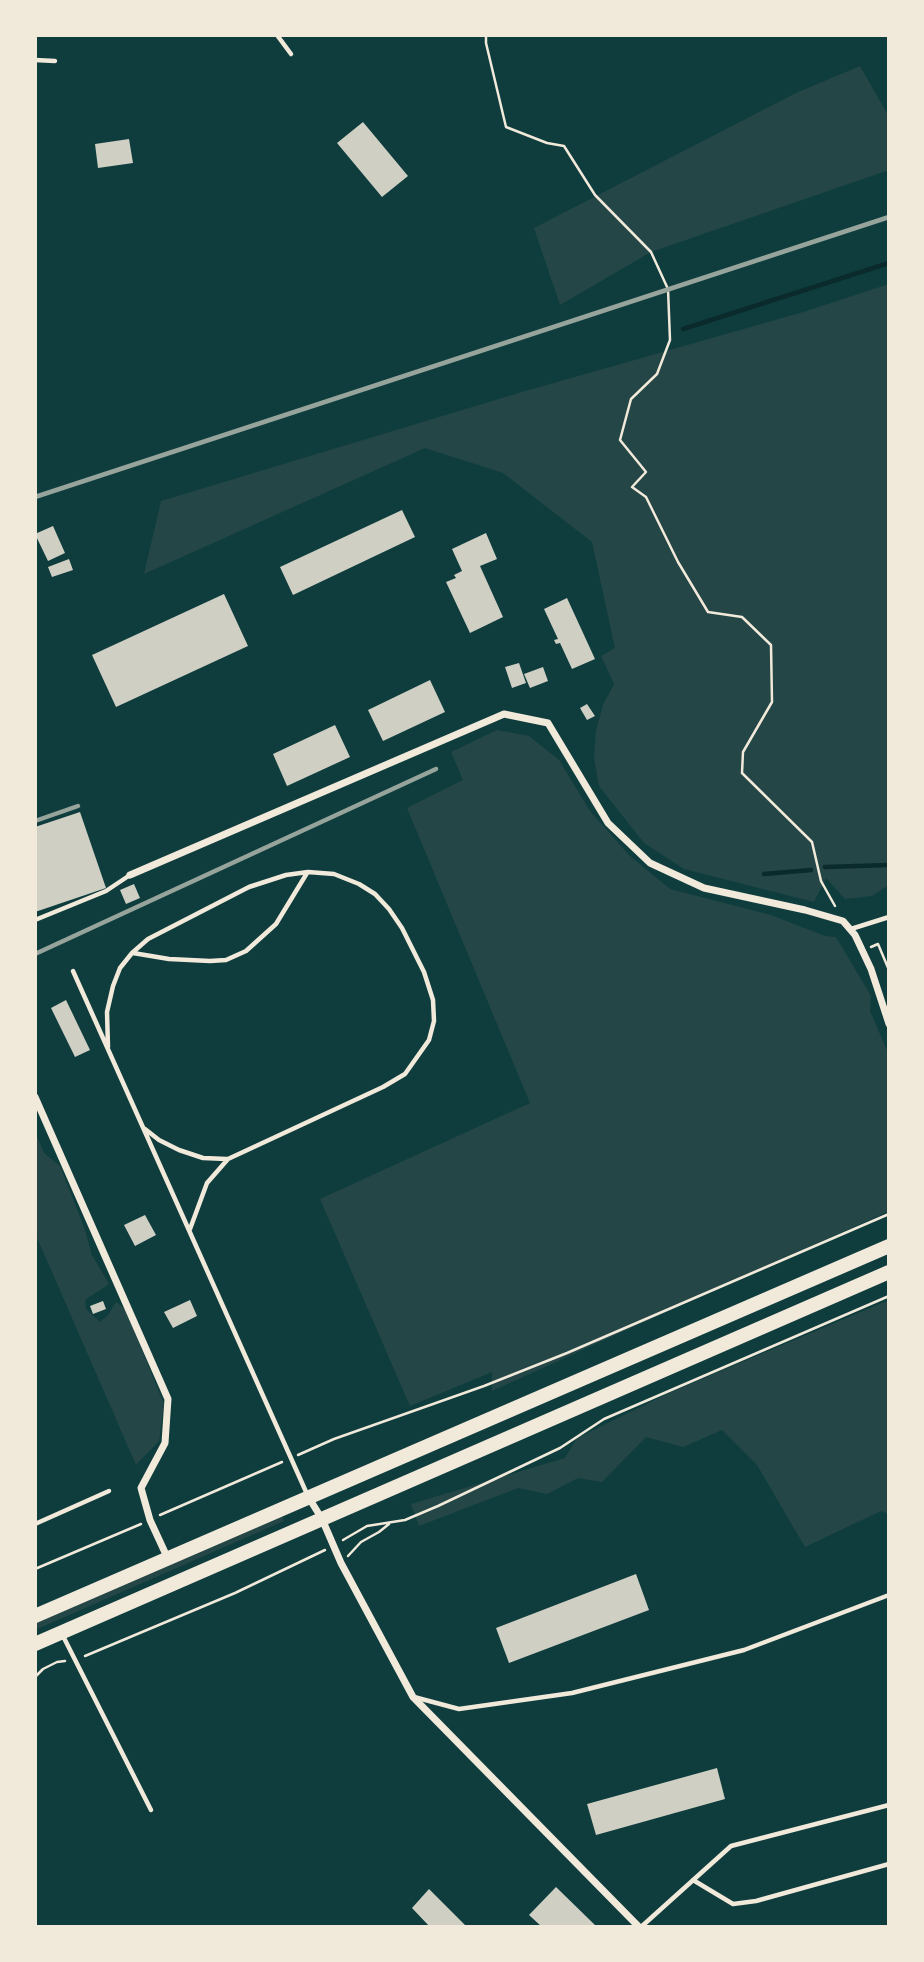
<!DOCTYPE html>
<style>
body{margin:0}
#map{position:relative;width:924px;height:1962px;overflow:hidden;background:#0f3d3e;font-family:Quicksand,sans-serif}
canvas{display:block}
.frame{position:absolute;inset:0;border:37px solid #f1e9da;pointer-events:none}
</style>
<div id="map">
<canvas width="924" height="1962"></canvas>
<div class="frame"></div>
</div>
<script>
const ctx = document.querySelector('canvas').getContext('2d');
ctx.lineJoin = 'round';
function paint(path, color) { ctx.fillStyle = color; ctx.fill(path, 'evenodd'); }
const toPath = rows => new Path2D(rows.map(r => 'M' + r).join(''));
function trace(path, color, width, dash) { ctx.strokeStyle = color; ctx.lineWidth = width; ctx.lineCap = dash ? 'butt' : 'round'; ctx.setLineDash(dash || []); ctx.stroke(path); }
paint(toPath([
 [860,66,889,117,889,170,651,252,560,305,534,228,796,93],
 [889,284,889,885,872,896,845,899,826,878,814,902,684,869,644,843,599,786,594,758,596,730,603,705,614,684,601,656,615,648,592,542,503,473,425,448,144,574,161,501,522,392,800,313],
 [497,730,529,736,559,760,590,811,629,855,670,889,771,915,825,936,836,937,871,996,870,1011,889,1055,889,1211,492,1391,492,1372,410,1406,320,1199,530,1103,407,808,463,780,451,752],
 [35,1132,44,1153,60,1166,84,1227,92,1255,109,1284,85,1300,86,1309,100,1322,108,1315,116,1302,125,1309,164,1404,159,1441,136,1465,35,1233],
 [889,1300,889,1514,881,1511,805,1547,757,1465,722,1430,683,1447,646,1437,602,1482,578,1478,547,1494,518,1488,419,1526,411,1504,565,1458,577,1438,671,1392],
 [281,1514,284,1521,35,1630,35,1620]
]), '#244646');
trace(toPath([
 [683,329,889,263],
 [825,867,889,865],
 [764,874,811,870]
]), '#0a2a2b', 4.5);
paint(toPath([
 [363,122,408,176,382,197,337,143],
 [129,139,133,163,98,168,95,144],
 [402,510,415,537,293,595,280,567],
 [53,526,65,553,48,561,35,534],
 [486,533,497,559,480,566,503,617,470,633,446,582,456,578,454,575,462,571,452,549],
 [69,559,73,570,52,577,48,567],
 [224,594,248,646,116,707,92,655],
 [567,598,595,659,572,669,560,643,556,644,554,640,558,639,544,609],
 [519,663,526,683,512,688,505,667],
 [543,667,548,681,530,688,524,674],
 [430,680,445,712,383,741,368,710],
 [587,704,595,716,587,720,580,708],
 [335,725,350,757,287,786,273,754],
 [80,812,106,888,35,912,35,827],
 [134,884,140,898,126,904,120,890],
 [66,1000,90,1050,75,1057,51,1008],
 [145,1215,156,1235,135,1246,124,1225],
 [190,1300,197,1316,173,1328,164,1312],
 [103,1301,106,1309,93,1314,90,1306],
 [636,1574,649,1610,509,1663,496,1628],
 [717,1768,725,1799,596,1835,587,1804],
 [556,1887,596,1926,595,1927,542,1927,529,1915],
 [429,1889,467,1927,430,1927,412,1908]
]), '#cfcfc3');
trace(toPath([
 [486,35,486,43,506,127,547,143,564,146,595,195,651,252,668,289,670,340,657,374,631,399,620,440,646,472,632,487,646,497,678,562,708,612,742,617,771,645,772,702,743,752,742,773,812,842,821,881,835,906],
 [871,947,878,944,889,970],
 [298,1455,334,1439,484,1386,567,1353,889,1214],
 [160,1515,282,1462],
 [343,1540,367,1526,405,1520,438,1506,560,1448,604,1419,889,1296],
 [348,1556,361,1542,379,1532,389,1524],
 [35,1569,141,1524],
 [85,1656,235,1593,325,1550],
 [35,1677,43,1669,57,1662,65,1661]
]), '#f1e9da', 2.5);
trace(toPath([
 [277,35,291,54],
 [35,60,55,61],
 [35,920,106,891,130,875],
 [851,929,889,917],
 [133,953,169,959,210,961,226,960,246,951,276,924,307,873],
 [73,971,307,1494],
 [108,1047,107,1012,113,986,120,968,132,953,148,939,249,887,286,875,308,872,334,874,359,884,375,894,389,909,402,928,424,972,433,1000,434,1021,429,1040,405,1074,383,1087,228,1159,207,1183,190,1229],
 [145,1129,159,1140,179,1150,203,1158,227,1159],
 [35,1524,109,1491],
 [63,1636,151,1810],
 [414,1697,459,1709,572,1693,744,1650,889,1595],
 [693,1880,733,1904,756,1901,889,1864],
 [641,1927,731,1846,889,1805]
]), '#f1e9da', 4.5);
trace(toPath([
 [130,875,504,714,548,723,608,823,650,863,704,888,805,910,843,921,855,935,871,969,889,1024],
 [35,1097,168,1399,165,1443,141,1488,150,1520,168,1559],
 [309,1498,322,1519,341,1563,413,1697,639,1927]
]), '#f1e9da', 7);
trace(toPath([
 [35,1616,889,1246],
 [35,1644,889,1272]
]), '#f1e9da', 14);
trace(toPath([
 [35,497,889,217],
 [35,821,78,806],
 [35,954,436,769]
]), '#97a49c', 4.5);
</script>
